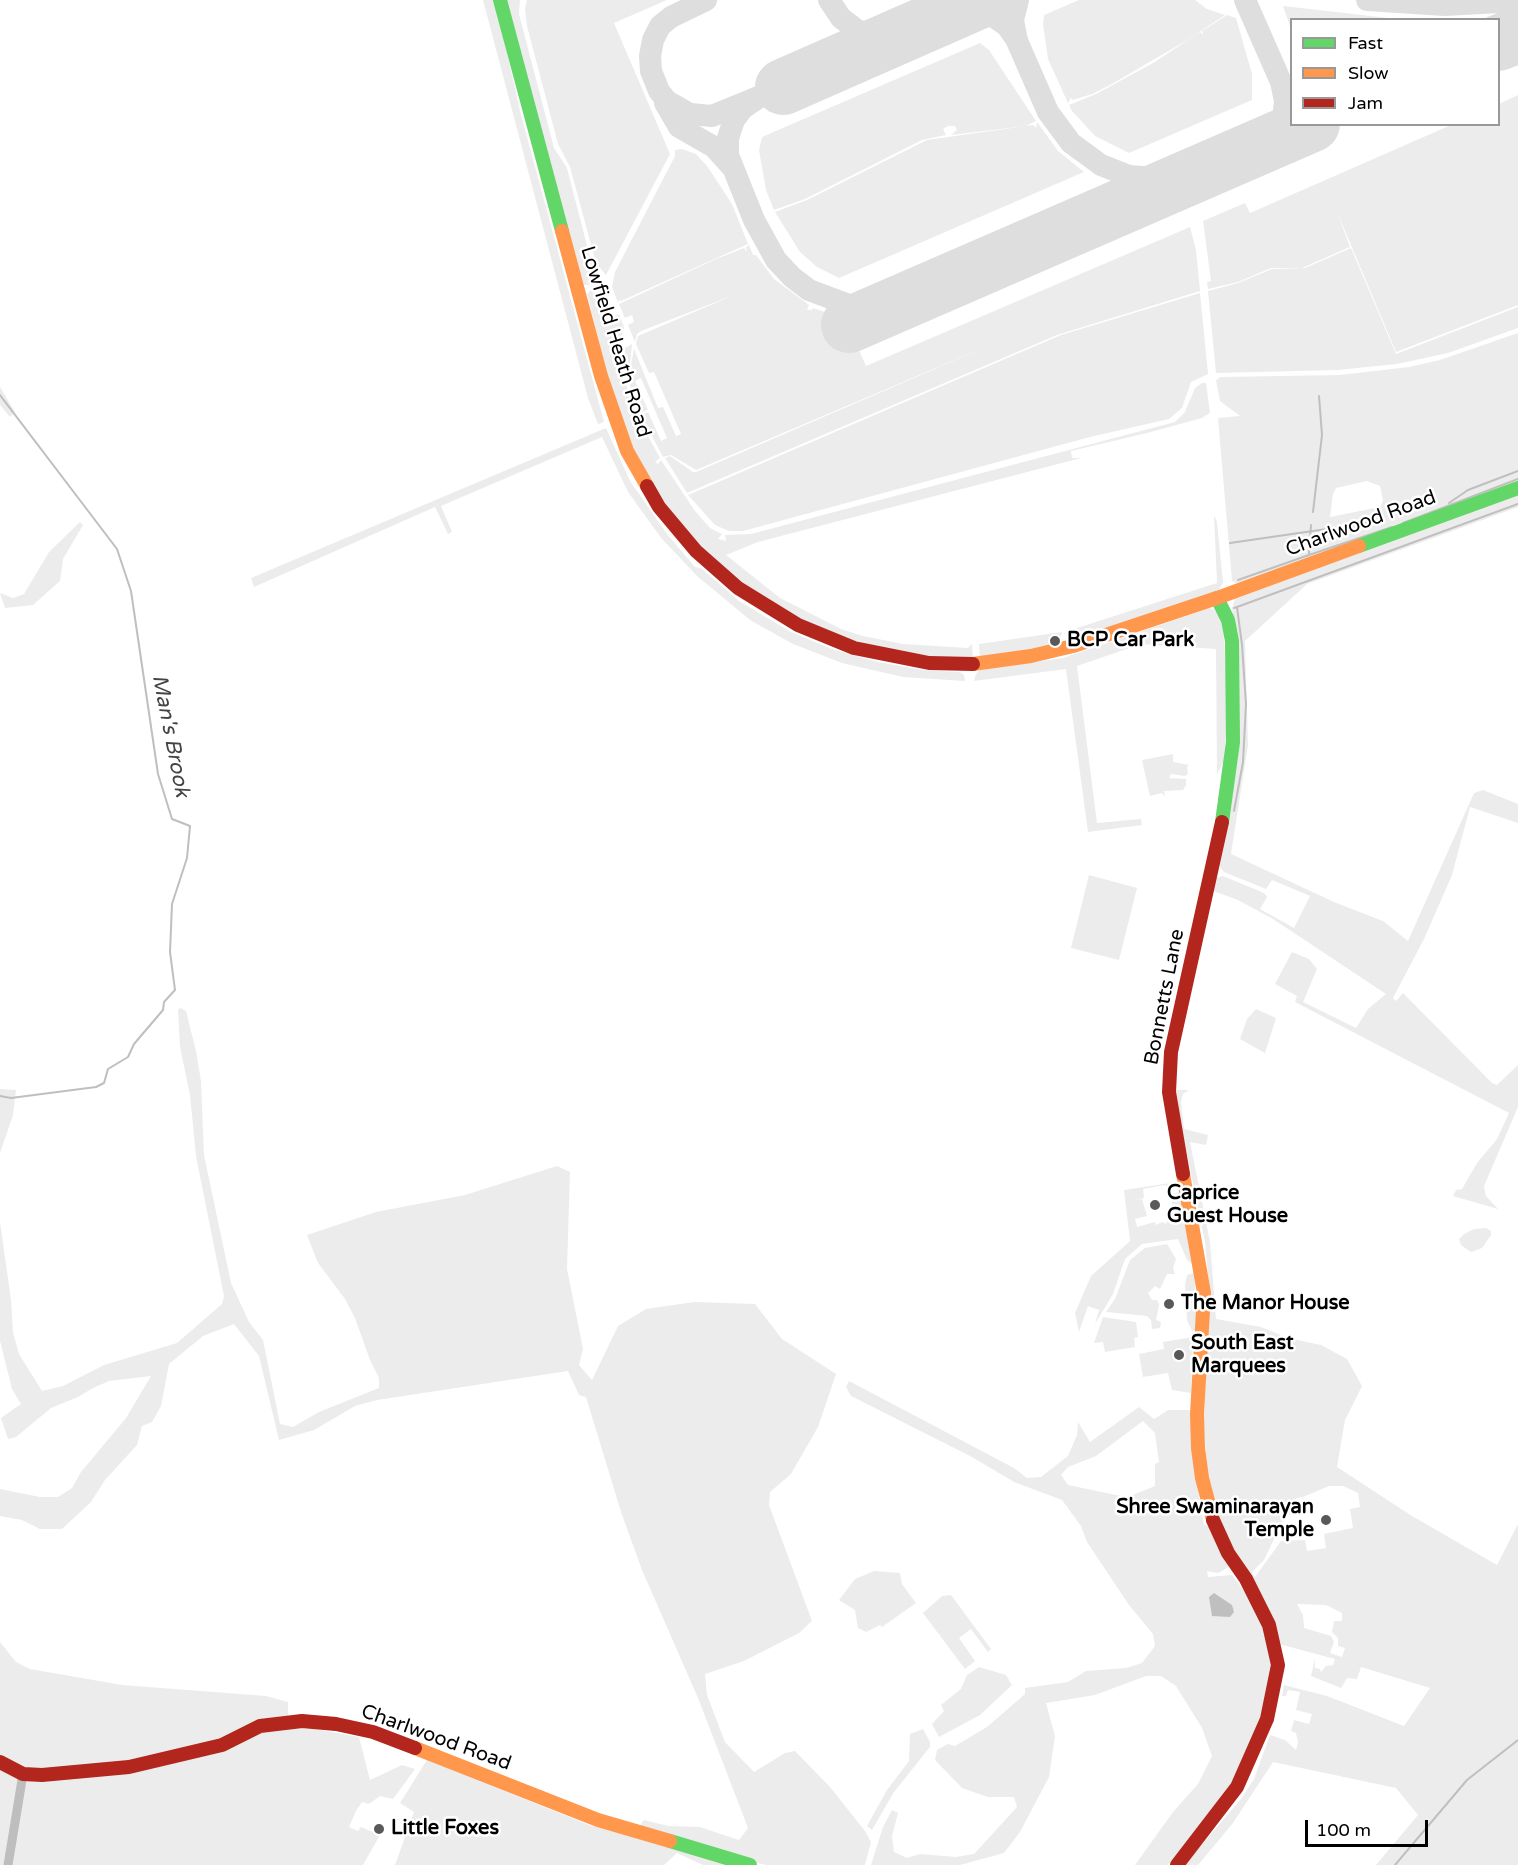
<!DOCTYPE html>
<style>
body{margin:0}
#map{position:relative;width:1518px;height:1865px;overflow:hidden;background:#fff;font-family:"Varela Round",sans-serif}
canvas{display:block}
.legend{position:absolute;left:1290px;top:18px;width:210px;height:108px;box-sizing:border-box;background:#fff;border:2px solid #999;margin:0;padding:8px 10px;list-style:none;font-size:18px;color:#000}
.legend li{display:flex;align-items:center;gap:12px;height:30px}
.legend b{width:30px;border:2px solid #999}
.scale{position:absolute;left:1305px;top:1820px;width:123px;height:27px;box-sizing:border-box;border:3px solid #000;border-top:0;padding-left:8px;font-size:18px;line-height:21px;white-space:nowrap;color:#000;-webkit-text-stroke:4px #fff;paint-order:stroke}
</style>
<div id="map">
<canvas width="1518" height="1865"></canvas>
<ul class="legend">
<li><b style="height:8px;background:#63d668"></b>Fast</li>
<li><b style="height:8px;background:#ff974d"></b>Slow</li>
<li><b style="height:8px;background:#b3261e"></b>Jam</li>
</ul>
<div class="scale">100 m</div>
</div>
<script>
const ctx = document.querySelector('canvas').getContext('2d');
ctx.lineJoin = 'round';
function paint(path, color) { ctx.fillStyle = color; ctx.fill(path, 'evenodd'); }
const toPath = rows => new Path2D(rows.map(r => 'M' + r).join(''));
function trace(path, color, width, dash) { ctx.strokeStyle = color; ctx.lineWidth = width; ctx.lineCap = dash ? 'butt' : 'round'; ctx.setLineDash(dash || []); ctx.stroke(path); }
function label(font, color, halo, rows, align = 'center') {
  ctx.font = font + ' "Varela Round",sans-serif'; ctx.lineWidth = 5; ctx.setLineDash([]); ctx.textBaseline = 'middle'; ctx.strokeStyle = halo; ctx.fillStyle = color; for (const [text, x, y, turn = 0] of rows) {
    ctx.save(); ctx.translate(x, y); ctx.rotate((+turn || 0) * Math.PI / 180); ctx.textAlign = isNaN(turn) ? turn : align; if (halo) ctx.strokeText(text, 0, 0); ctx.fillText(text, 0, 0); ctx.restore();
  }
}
paint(toPath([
 [483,0,495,0,520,111,604,422,598,424,588,398],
 [504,0,520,0,519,14,554,148,567,168,592,265,601,279,594,285,584,285,580,272],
 [527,0,667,0,614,23,670,154,606,275,596,263,570,167,558,144,527,26,525,9],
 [1079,0,1195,0,1207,9,1225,15,1189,39,1112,84,1092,94,1073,100,1071,98,1068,103,1048,59,1043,24,1044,15],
 [1283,6,1397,19,1292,20,1291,29],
 [1227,15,1236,18,1252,74,1252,100,1129,153,1095,136,1072,111,1069,105,1096,94,1153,63,1200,32,1203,35,1202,31],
 [980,43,989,50,1036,121,1026,126,951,135,957,130,955,126,948,126,943,129,946,135,922,140,805,199,774,210,766,190,759,150,762,137],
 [1518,95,1518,305,1396,352,1337,212,1350,247,1302,268,1271,268,1238,282,1208,289,1207,282,1211,281,1203,221,1245,203,1250,213,1451,125,1498,124,1499,104],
 [1037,122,1058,151,1084,172,839,278,817,267,800,252,775,212,807,200,927,140,1033,125,1036,128],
 [682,149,696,154,707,166,732,204,748,244,621,301,619,300,618,303,612,287,615,272,675,156,675,150],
 [1190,227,1196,250,1200,291,1057,335,687,493,665,458,670,456,693,472,696,472,1002,340,696,470,671,455,663,457,641,415,648,412,661,441,667,438,641,378,635,381,648,410,640,413,626,375,625,368,631,365,634,349,658,408,663,407,676,436,681,434,654,372,649,373,636,344,638,336,734,295,641,331,637,334,635,342,628,325,634,322,632,315,625,318,619,304,716,259,744,248,747,252,746,247,749,245,753,255,756,255,774,279,809,305,807,310,812,310,813,308,845,319,866,366],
 [1351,248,1396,354,1518,307,1518,328,1448,353,1397,364,1337,370,1216,373,1208,291,1238,283,1272,269,1305,268],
 [602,286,607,288,609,293,599,304,601,314,606,319,619,314,624,327,619,350,621,367,617,369,621,370,637,416,660,458,655,462,658,464,661,460,695,511,710,528,722,534,718,539,726,541,725,535,751,534,1175,422,1185,412,1195,388,1202,383,1206,383,1210,413,1202,418,1147,433,1071,451,1072,458,1081,458,758,542,726,555,780,598,841,629,863,636,903,644,968,648,972,644,973,660,895,654,809,627,724,572,661,503,621,428,587,294,592,289],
 [1200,293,1208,374,1191,382,1182,408,1169,419,1090,437,743,531,729,531,715,525,688,495,1061,335],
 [1518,333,1518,484,1238,584,1232,581,1218,418,1240,416,1220,401,1216,380,1221,377,1340,375,1409,367,1440,360],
 [1367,481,1380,486,1383,500,1380,507,1330,517,1333,494,1336,488],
 [632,344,630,365,624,367,625,348],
 [0,387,15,412,10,417,0,405],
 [606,428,630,481,667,534,695,567,701,568,739,601,791,632,832,649,878,662,922,670,960,672,964,675,965,681,903,677,842,663,793,644,750,620,697,576,662,539,628,492,602,437,441,506,452,532,448,534,435,507,254,587,251,578],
 [1518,494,1518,507,1307,584,1245,641,1248,745,1231,854,1334,902,1383,921,1408,941,1474,793,1483,790,1518,804,1518,823,1470,807,1452,875,1424,939,1393,998,1396,1001,1403,993,1492,1083,1497,1085,1518,1065,1518,1107,1484,1186,1486,1196,1498,1209,1453,1196,1456,1190,1462,1189,1477,1163,1497,1139,1509,1113,1295,1002,1297,996,1275,984,1292,952,1309,959,1317,969,1303,1002,1356,1028,1368,1009,1386,994,1273,919,1238,900,1213,891,1216,878,1223,876,1264,893,1267,897,1260,909,1294,928,1310,896,1272,880,1266,889,1224,872,1219,866,1235,634,1232,608,1235,599],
 [1214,515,1217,522,1223,583,1217,593,1086,636,1074,629,1217,583],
 [80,522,83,525,63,559,60,581,33,605,5,608,0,593,13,598,24,594,49,552],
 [1210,608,1217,612,1223,626,1228,705,1224,761,1217,774,1216,649,1141,644,1077,666,1097,823,1141,819,1142,825,1088,832,1066,669,974,681,976,674,980,670,1063,658],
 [1062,632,1058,644,980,660,979,644],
 [1173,754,1173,762,1189,765,1187,767,1188,774,1185,776,1171,774,1169,778,1186,779,1186,785,1183,790,1164,791,1165,797,1162,793,1150,796,1142,760],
 [1089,875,1137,888,1119,960,1071,948],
 [180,1008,186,1011,196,1051,201,1081,204,1155,231,1283,249,1322,263,1340,280,1424,293,1427,319,1412,379,1388,379,1378,370,1360,355,1318,345,1299,318,1263,307,1235,376,1212,465,1195,557,1166,570,1172,567,1269,583,1349,579,1365,592,1380,618,1326,646,1309,694,1302,755,1304,782,1339,836,1374,818,1427,791,1474,770,1492,769,1505,812,1621,799,1633,744,1661,705,1674,707,1695,725,1742,754,1772,785,1753,795,1751,830,1787,865,1831,871,1842,865,1865,765,1865,638,1828,644,1820,668,1826,700,1827,739,1840,748,1828,698,1698,642,1570,621,1512,586,1397,579,1395,568,1371,377,1400,355,1406,314,1430,279,1440,259,1356,234,1324,203,1336,169,1364,161,1406,152,1422,142,1426,137,1445,105,1480,91,1502,62,1529,40,1529,22,1520,0,1516,0,1489,40,1497,58,1497,72,1488,81,1472,126,1418,151,1376,109,1381,93,1388,78,1397,51,1408,16,1437,8,1439,1,1418,21,1404,12,1389,0,1341,0,1222,11,1300,13,1333,19,1354,42,1391,63,1386,104,1365,177,1343,222,1304,224,1296,196,1156,190,1095,180,1047,178,1010],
 [1256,1009,1276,1018,1265,1053,1240,1039,1247,1019],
 [0,1089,16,1090,13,1115,0,1153],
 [1176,1090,1189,1090,1183,1094,1181,1102,1184,1129,1208,1135,1206,1145,1190,1142,1210,1242,1216,1319,1261,1327,1288,1338,1321,1345,1347,1359,1362,1386,1345,1420,1337,1467,1412,1516,1497,1565,1518,1524,1518,1865,1376,1865,1418,1815,1396,1788,1273,1762,1233,1823,1198,1865,1184,1865,1241,1799,1254,1779,1270,1735,1285,1740,1296,1750,1298,1742,1296,1733,1291,1731,1294,1720,1309,1724,1312,1714,1296,1710,1300,1692,1288,1690,1286,1696,1282,1696,1284,1685,1327,1696,1404,1726,1430,1688,1361,1667,1357,1679,1347,1678,1341,1688,1311,1676,1315,1659,1315,1668,1320,1669,1321,1672,1326,1666,1333,1665,1335,1659,1279,1644,1229,1544,1208,1485,1204,1425,1209,1285,1205,1242,1183,1135],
 [1329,1486,1343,1486,1358,1493,1360,1507,1350,1509,1353,1528,1324,1534,1326,1548,1307,1551,1305,1540,1281,1541,1255,1577,1252,1572,1264,1560,1284,1518,1297,1510,1294,1499,1302,1497,1304,1504,1298,1506,1299,1509,1305,1504,1303,1497],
 [1297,1604,1326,1605,1342,1613,1342,1621,1334,1621,1332,1632,1338,1638,1338,1646,1345,1648,1342,1657,1330,1653,1334,1642,1331,1636,1304,1628,1303,1615],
 [1177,1182,1178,1188,1168,1189,1165,1185,1143,1189,1144,1198,1133,1200,1142,1199,1147,1216,1135,1219,1137,1227,1155,1222,1156,1225,1162,1222,1166,1224,1173,1210,1171,1195,1179,1192,1192,1264,1187,1260,1178,1239,1142,1244,1125,1259,1113,1294,1095,1324,1099,1310,1088,1306,1079,1332,1075,1313,1091,1276,1130,1241,1124,1190],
 [1486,1228,1491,1231,1491,1235,1482,1248,1471,1252,1461,1245,1459,1239,1464,1234,1474,1229],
 [1167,1244,1176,1259,1173,1268,1175,1274,1167,1274,1160,1289,1155,1286,1148,1293,1152,1300,1157,1300,1159,1305,1156,1320,1161,1322,1160,1328,1152,1329,1151,1320,1147,1316,1106,1312,1115,1299,1130,1260,1145,1248],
 [1194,1273,1198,1329,1192,1331,1187,1320,1185,1285,1187,1275],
 [1103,1317,1136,1322,1138,1337,1134,1338,1135,1347,1105,1352,1103,1342,1094,1343],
 [1193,1337,1191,1393,1172,1390,1168,1373,1143,1377,1139,1354,1164,1349,1163,1342],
 [849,1381,1014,1468,1027,1478,1041,1477,1068,1456,1077,1435,1078,1422,1090,1442,1139,1407,1154,1419,1168,1410,1190,1410,1198,1491,1204,1525,1210,1526,1229,1567,1218,1573,1207,1571,1208,1577,1232,1575,1249,1597,1269,1638,1273,1676,1258,1731,1227,1794,1168,1865,1135,1865,1173,1812,1198,1784,1212,1756,1202,1728,1176,1686,1161,1676,1146,1676,1095,1695,1046,1703,1055,1736,1049,1777,1020,1832,1004,1853,960,1865,871,1865,883,1827,892,1810,898,1813,892,1836,894,1852,907,1858,920,1854,956,1857,974,1854,1017,1807,1014,1797,988,1797,962,1788,935,1760,937,1750,948,1744,955,1746,987,1727,1025,1694,1025,1688,1068,1682,1086,1671,1126,1668,1142,1663,1155,1646,1153,1634,1129,1605,1087,1542,1081,1526,1062,1500,1014,1482,972,1457,851,1396,846,1387],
 [1143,1421,1155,1433,1159,1462,1155,1464,1155,1486,1123,1499,1121,1496,1068,1485,1061,1475,1068,1467,1096,1456],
 [874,1571,900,1573,902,1584,916,1603,882,1627,880,1625,866,1632,858,1628,855,1610,839,1600,855,1579],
 [951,1595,991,1649,988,1652,971,1629,959,1638,975,1661,965,1669,923,1613,942,1596],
 [0,1642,16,1662,30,1669,122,1685,266,1696,288,1702,288,1729,310,1728,359,1737,370,1780,402,1765,415,1769,393,1799,380,1796,369,1804,362,1802,356,1811,349,1827,358,1831,361,1827,380,1835,363,1865,0,1865],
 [979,1667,1006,1675,1012,1685,980,1715,939,1737,932,1724,944,1711,941,1705,961,1689,967,1675],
 [923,1729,930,1742,930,1747,894,1792,872,1830,867,1826,887,1790,909,1761,910,1734],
 [427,1760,589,1825,737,1865,703,1865,677,1853,664,1865,395,1865,414,1812,400,1803]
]), '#ececec');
paint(toPath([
 [1214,1593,1232,1605,1234,1612,1230,1617,1212,1616,1209,1597]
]), '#bfbfbf');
trace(toPath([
 [0,395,117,549,131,591,158,774,172,819,190,826,187,858,172,904,170,952,175,990,164,1002,163,1010,134,1044,128,1057,108,1069,104,1083,96,1087,11,1098,0,1096],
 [1449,503,1468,490,1518,471],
 [1313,512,1322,435,1319,396],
 [1403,523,1518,479],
 [1311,525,1309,555,1392,527],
 [1230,543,1375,522],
 [1238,580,1309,555],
 [1237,607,1518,504],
 [1234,811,1243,762,1246,704,1242,645,1237,607,1234,608],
 [1395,1865,1467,1780,1518,1740]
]), '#bfbfbf', 2);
trace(toPath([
 [706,0,671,17,660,26,653,40,650,56,651,71,659,91,667,101,690,114,712,116,783,87],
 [829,0,841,18,857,30,879,36,900,35],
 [1018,0,1013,20,1017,41,1048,112,1071,143,1101,165,1129,176,1166,179,1200,173],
 [1245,0,1281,82,1285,101,1283,120,1262,146],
 [1367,0,1445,5,1518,1],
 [951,13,971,10,991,15,1007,26,1017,40],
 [758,98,742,109,734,120,728,138,728,155,754,220,776,260,792,277,809,290,849,305,883,306,922,293],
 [665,103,679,127,714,147,731,166]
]), '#dedede', 22);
trace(toPath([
 [1498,43,1518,35],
 [783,87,981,0],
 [849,325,1312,124]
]), '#dedede', 56);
trace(toPath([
 [8,1865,23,1774]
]), '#bebebe', 9);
trace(toPath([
 [500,0,562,231],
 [1359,546,1518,488],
 [1217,598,1228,620,1232,641,1233,742,1222,822],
 [670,1841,750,1865]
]), '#63d668', 14);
trace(toPath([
 [562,231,601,376,627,451,647,486],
 [973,664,1031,656,1073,646,1217,598,1359,546],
 [1183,1174,1204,1293,1197,1414,1198,1448,1202,1478,1213,1520],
 [415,1748,598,1820,670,1841]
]), '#ff974d', 14);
trace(toPath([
 [647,486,659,507,696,551,738,588,798,625,854,648,929,663,973,664],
 [1183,1174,1169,1092,1171,1052,1222,822],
 [0,1762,23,1774,42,1775,129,1767,222,1745,260,1726,302,1721,336,1724,373,1732,415,1748],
 [1177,1865,1237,1787,1267,1719,1278,1665,1269,1625,1246,1579,1228,1553,1213,1520]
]), '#b3261e', 14);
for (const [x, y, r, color] of [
 [1055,641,6,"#595959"],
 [1155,1205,6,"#595959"],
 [1169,1304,6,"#595959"],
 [1179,1355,6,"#595959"],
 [1326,1520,6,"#595959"],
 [379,1829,6,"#595959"]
]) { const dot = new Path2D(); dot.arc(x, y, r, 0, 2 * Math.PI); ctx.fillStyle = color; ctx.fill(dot); trace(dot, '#fff', 2); }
label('20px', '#000', '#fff', [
 ["Lowfield Heath Road",615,342,73],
 ["Charlwood Road",1361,524,-20],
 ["Bonnetts Lane",1165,997,-79],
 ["Charlwood Road",436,1738,20]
]);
label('bold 20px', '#000', '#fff', [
 ["BCP Car Park",1067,641],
 ["Caprice",1167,1194],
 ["Guest House",1167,1217],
 ["The Manor House",1181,1304],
 ["South East",1191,1344],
 ["Marquees",1191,1367],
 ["Shree Swaminarayan",1314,1508,"right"],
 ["Temple",1314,1531,"right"],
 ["Little Foxes",391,1829]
], 'left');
label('italic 21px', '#444', '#fff', [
 ["Man's Brook",170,736,79]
]);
</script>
